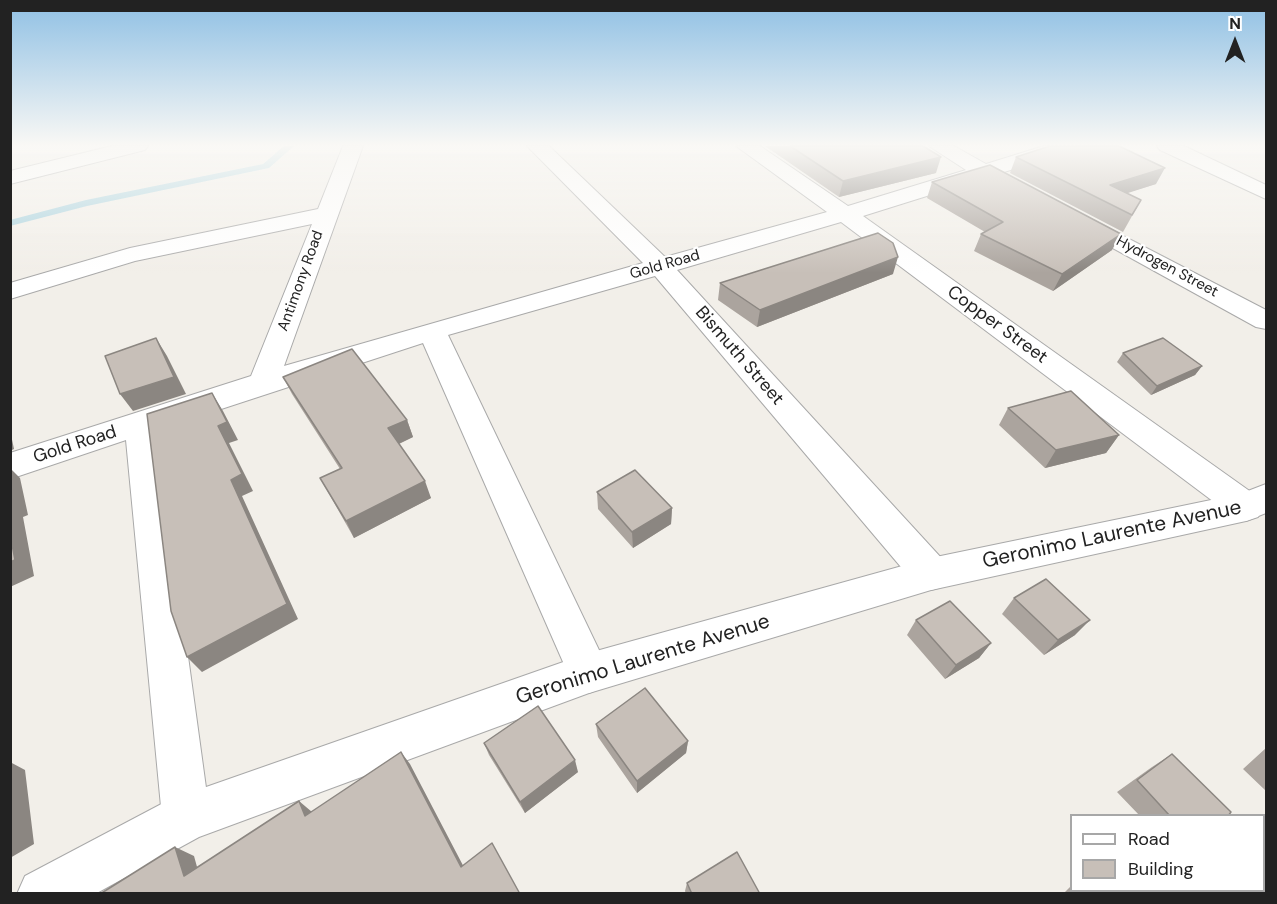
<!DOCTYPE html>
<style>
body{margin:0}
#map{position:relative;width:1277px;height:904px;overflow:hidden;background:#f2efe9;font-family:"DM Sans",sans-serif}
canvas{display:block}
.frame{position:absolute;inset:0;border:12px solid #222;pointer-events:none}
.legend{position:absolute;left:1070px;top:814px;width:195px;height:78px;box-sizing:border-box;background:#fff;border:2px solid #a7a7a7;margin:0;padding:8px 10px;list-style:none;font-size:18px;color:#222}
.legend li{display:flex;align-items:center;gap:12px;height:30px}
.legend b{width:30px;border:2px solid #a7a7a7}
.north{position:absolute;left:1205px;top:12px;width:60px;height:60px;-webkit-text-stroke:4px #fff;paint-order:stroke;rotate:0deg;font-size:16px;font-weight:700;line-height:24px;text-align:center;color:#222}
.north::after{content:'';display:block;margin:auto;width:21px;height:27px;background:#222;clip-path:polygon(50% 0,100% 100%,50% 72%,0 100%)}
</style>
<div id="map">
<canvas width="1277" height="904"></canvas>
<div class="frame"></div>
<ul class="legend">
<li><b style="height:8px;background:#fff"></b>Road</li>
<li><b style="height:16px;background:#c7bfb8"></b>Building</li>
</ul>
<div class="north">N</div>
</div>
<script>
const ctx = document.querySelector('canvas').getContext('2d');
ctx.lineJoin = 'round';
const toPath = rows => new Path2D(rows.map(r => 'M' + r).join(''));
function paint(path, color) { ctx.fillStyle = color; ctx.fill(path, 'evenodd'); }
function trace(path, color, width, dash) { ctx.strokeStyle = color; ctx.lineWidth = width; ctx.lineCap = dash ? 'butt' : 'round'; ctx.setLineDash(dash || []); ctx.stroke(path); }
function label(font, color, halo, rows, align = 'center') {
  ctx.font = font + ' "DM Sans",sans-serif'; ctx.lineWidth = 4.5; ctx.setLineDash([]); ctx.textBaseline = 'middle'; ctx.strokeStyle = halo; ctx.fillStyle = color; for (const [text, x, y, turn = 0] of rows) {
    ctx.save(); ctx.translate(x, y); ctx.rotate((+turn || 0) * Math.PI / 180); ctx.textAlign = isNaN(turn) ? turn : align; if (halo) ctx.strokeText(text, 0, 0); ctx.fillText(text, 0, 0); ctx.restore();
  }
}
paint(toPath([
 [284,146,294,146,269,168,87,206,10,226,10,220,86,200,263,164,284,146]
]), '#aad3df');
const minor = toPath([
 [112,146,148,146,145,150,10,184,10,171,112,146],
 [343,146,363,146,284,366,643,263,527,146,549,146,665,257,827,212,736,146,760,146,848,206,966,170,929,146,954,146,986,164,1044,146,1077,146,1074,150,1001,173,1006,178,1003,183,995,184,981,179,863,216,1258,497,1264,507,1258,517,1246,521,1234,517,841,222,677,270,945,562,950,574,945,586,931,590,917,586,655,276,448,335,610,673,604,687,589,693,574,687,423,343,157,430,210,817,203,834,186,841,169,834,162,817,126,440,10,479,10,453,251,376,312,224,135,261,10,299,10,283,130,248,318,209,343,146],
 [1157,146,1184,146,1266,185,1266,199,1160,150,1157,146],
 [1079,213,1266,310,1266,329,1256,327,1071,225,1067,220,1071,215,1079,213]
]);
const tertiary = toPath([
 [1266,484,1266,513,1246,521,931,590,589,693,199,837,95,894,17,894,25,876,169,800,589,653,931,558,1240,494,1266,484]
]);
trace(minor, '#a9a9a9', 2);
trace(tertiary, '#a9a9a9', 2);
paint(minor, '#fff');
paint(tertiary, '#fff');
paint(toPath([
 [765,146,923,146,936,173,839,197],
 [1016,157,1156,184,1126,193,1141,200,1123,232,1010,173],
 [932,182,1112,250,1053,291,974,251,981,234,985,232,927,198],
 [893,274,757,327,718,300,720,283],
 [1123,353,1202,366,1195,375,1151,395,1117,362],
 [283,377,407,420,413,437,399,444,431,498,354,538,320,478,340,469,292,394],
 [1008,408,1119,435,1106,453,1045,468,999,425],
 [597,492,672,508,671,524,633,548,598,509],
 [1014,598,1075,635,1044,655,1002,614],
 [916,620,991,643,979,658,945,679,907,635],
 [596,724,688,741,686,753,637,793,598,737],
 [484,743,578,772,525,813,489,755],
 [1266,748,1266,791,1243,769],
 [1172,754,1228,816,1140,816,1117,792,1152,767],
 [687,883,760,894,686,894,685,891],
 [1071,886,1071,891,1126,891,1129,894,1063,894]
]), '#aba49e');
paint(toPath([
 [941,157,936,173,839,197,843,181],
 [1165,168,1156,184,1103,201,1110,185],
 [1121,234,1112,250,1053,291,1062,274],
 [898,257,893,274,757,327,760,310],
 [156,338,167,356,186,394,133,411,120,394],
 [1202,366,1195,375,1151,395,1157,386],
 [212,393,223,411,238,440,229,443,253,491,242,496,298,619,202,672,187,657,231,480,218,426],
 [407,420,413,437,394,446,388,428],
 [10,430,14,449,10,451],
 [1119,435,1106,453,1045,468,1056,450],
 [10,468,20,478,28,515,23,517,34,576,10,587],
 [425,481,431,498,354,538,346,521],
 [672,508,671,524,633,548,632,532],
 [1090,620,1075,635,1044,655,1058,640],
 [991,643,979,658,945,679,956,665],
 [688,741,686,753,637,793,637,781],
 [401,752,410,764,468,875,461,867],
 [575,760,578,772,525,813,520,802],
 [10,762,25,770,34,844,10,858],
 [299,801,312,812,305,816],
 [175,847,194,856,202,885,184,876]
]), '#8b8681');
const building = toPath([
 [790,146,923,146,941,157,843,181,790,146],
 [1050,146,1119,146,1165,168,1110,185,1141,200,1132,215,1016,157,1050,146],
 [990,165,1121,234,1062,274,981,234,1003,222,932,182,990,165],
 [878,233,893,243,898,257,760,310,720,283,878,233],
 [156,338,174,377,120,394,105,356,156,338],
 [1163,338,1202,366,1157,386,1123,353,1163,338],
 [352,349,407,420,388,428,425,481,346,521,320,478,342,468,283,377,352,349],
 [1071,391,1119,435,1056,450,1008,408,1071,391],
 [212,393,227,422,218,426,242,474,231,480,287,604,187,657,171,611,147,414,212,393],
 [635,470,672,508,632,532,597,492,635,470],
 [10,534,15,560,10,562,10,534],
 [1046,579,1090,620,1058,640,1014,598,1046,579],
 [950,601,991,643,956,665,916,620,950,601],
 [645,688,688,741,637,781,596,724,645,688],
 [538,706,575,760,520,802,484,743,538,706],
 [401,752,461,867,492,843,520,894,100,894,175,847,184,876,299,801,305,816,401,752],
 [1172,754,1231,812,1228,816,1170,816,1137,780,1172,754],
 [737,852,760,894,692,894,687,883,737,852],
 [1075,891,1126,891,1129,894,1071,894,1075,891]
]);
paint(building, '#c7bfb8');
trace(building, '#8b8681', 1.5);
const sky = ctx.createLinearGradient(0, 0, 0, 273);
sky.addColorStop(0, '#8fc0e4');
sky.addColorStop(0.53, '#f9f8f5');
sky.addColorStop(1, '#f9f8f500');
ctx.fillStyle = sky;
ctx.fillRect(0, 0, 1277, 273);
label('15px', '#222', '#fff', [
 ["Gold Road",665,265,-16],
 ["Hydrogen Street",1167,267,28],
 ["Antimony Road",301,281,-70]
]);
label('18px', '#222', '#fff', [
 ["Copper Street",997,325,36],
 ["Bismuth Street",739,356,49],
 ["Gold Road",75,445,-18]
]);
label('21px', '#222', '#fff', [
 ["Geronimo Laurente Avenue",1112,535,-12],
 ["Geronimo Laurente Avenue",643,660,-17]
]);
</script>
